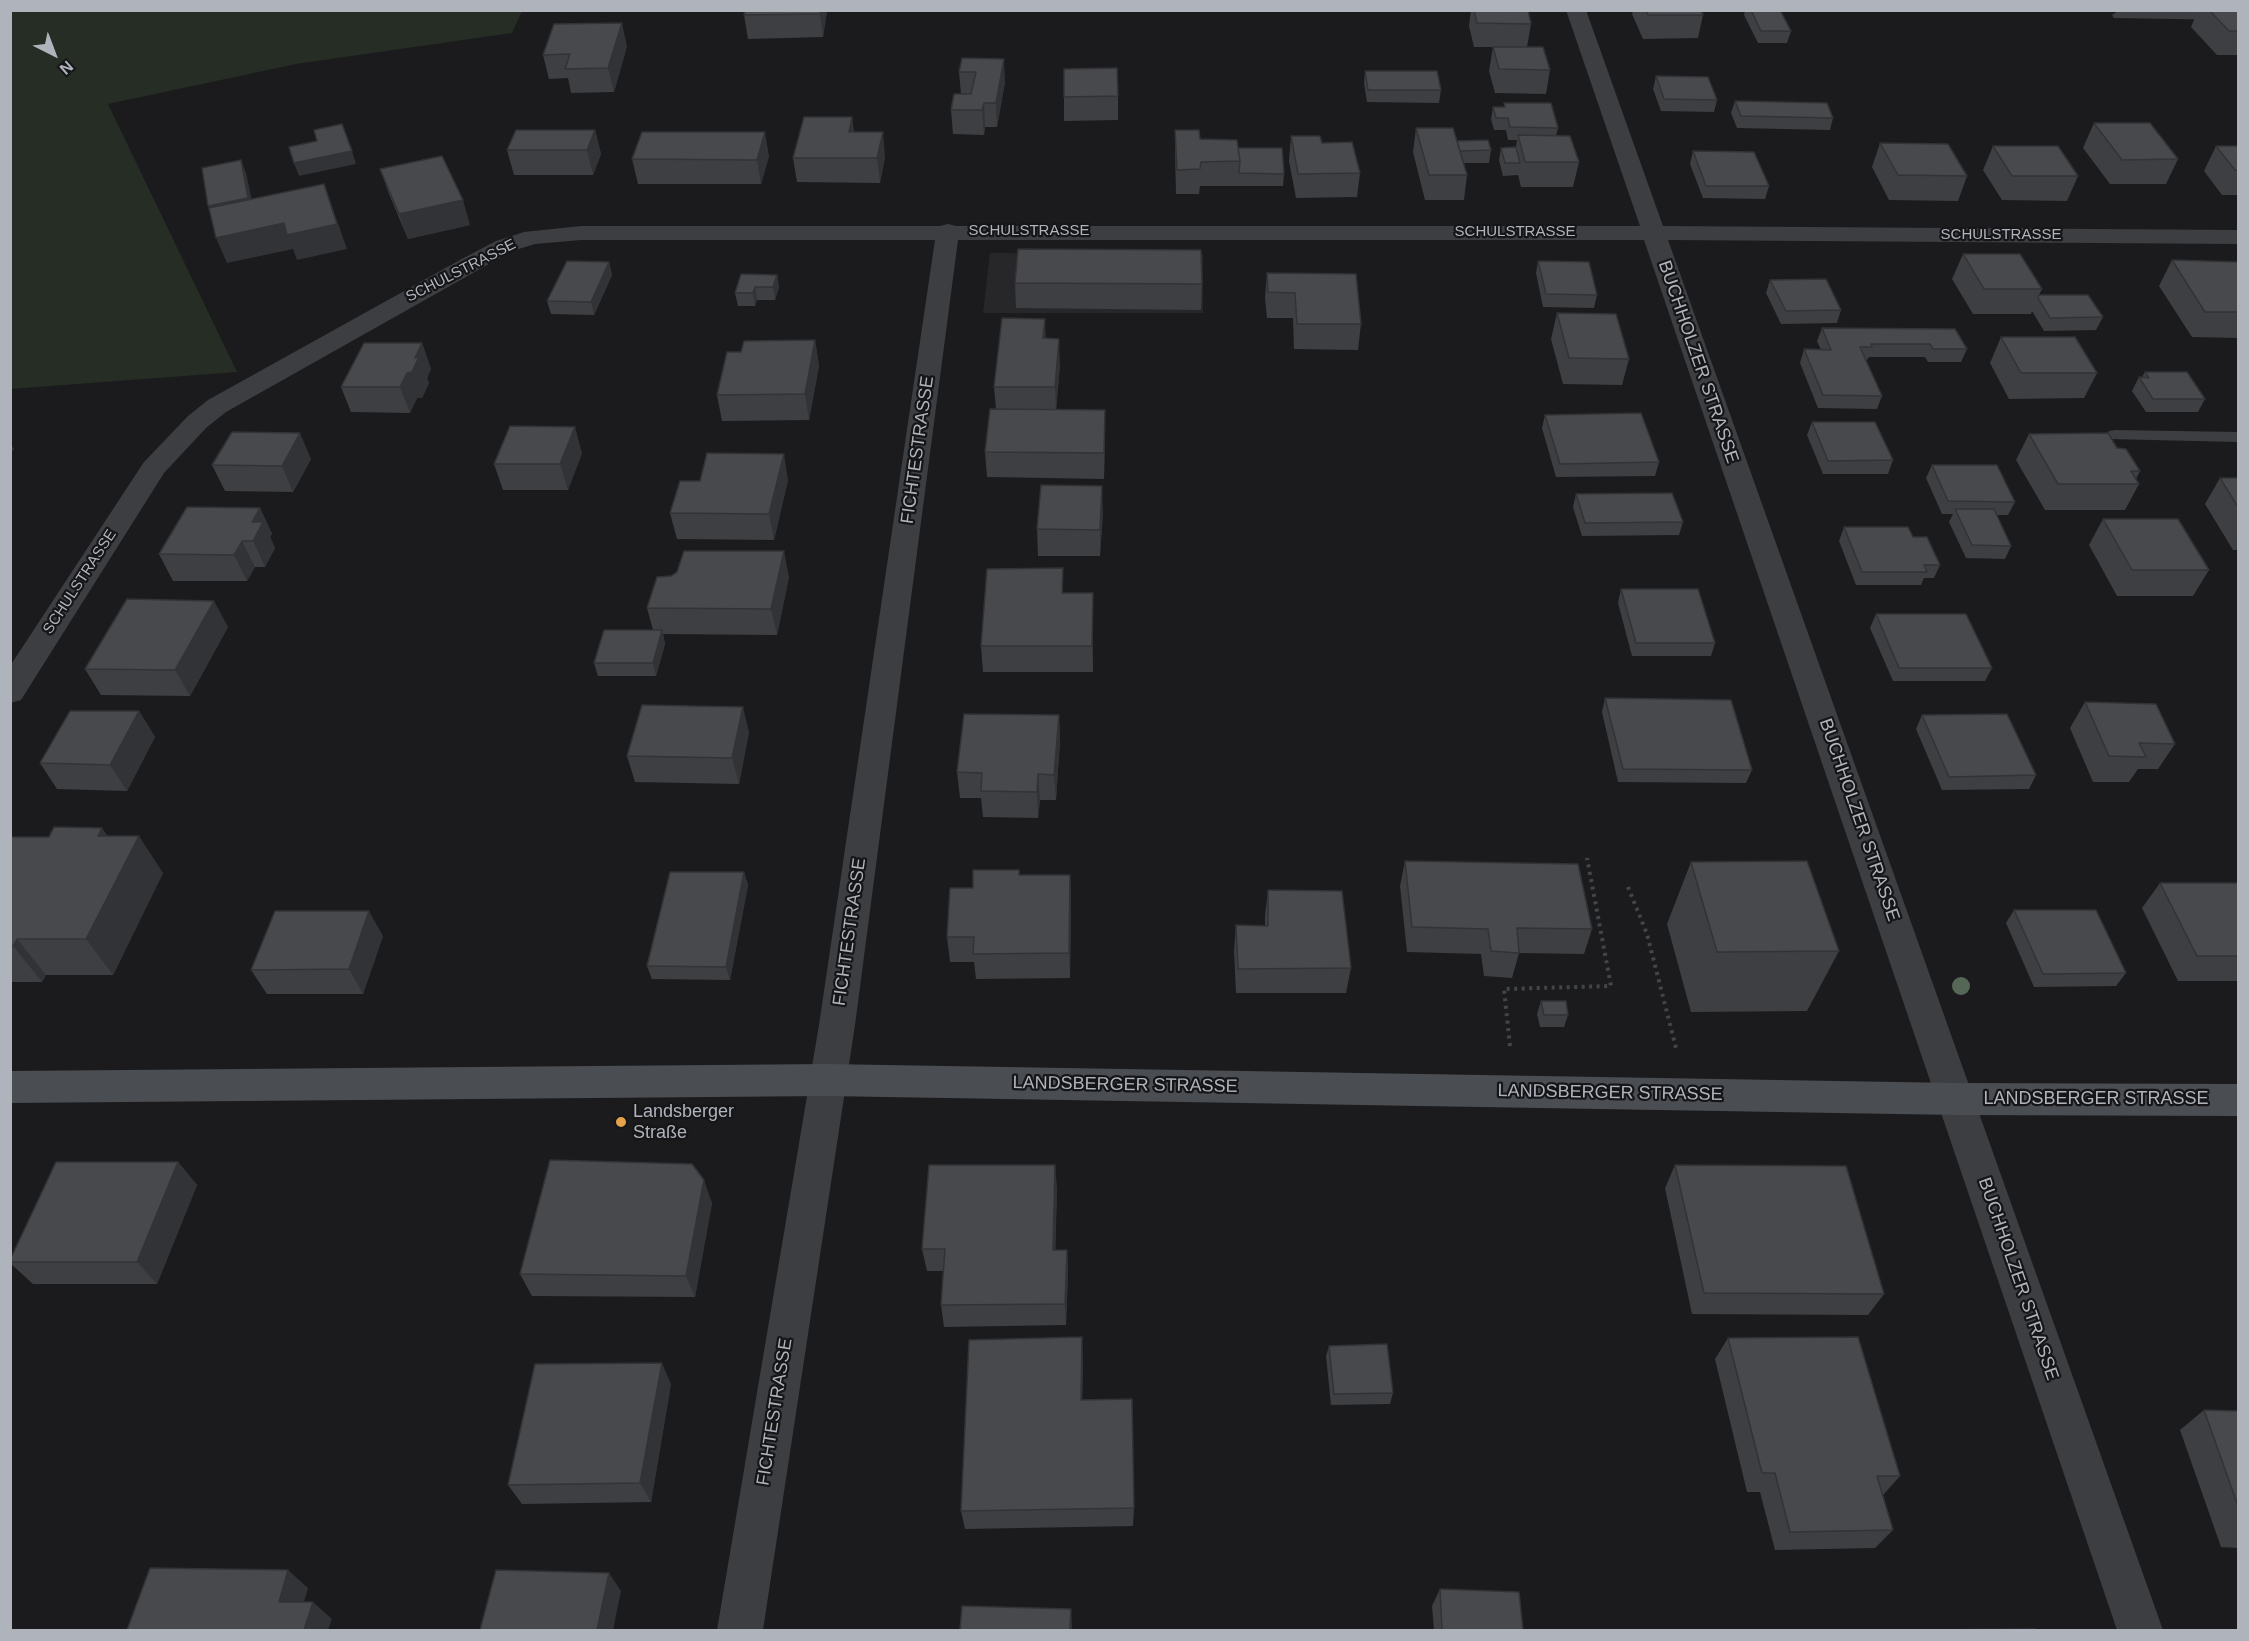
<!DOCTYPE html>
<meta charset="utf-8">
<style>
body{margin:0}
#map{position:relative;width:2249px;height:1641px;overflow:hidden;background:#1b1b1d;font-family:Helvetica,sans-serif}
canvas{display:block}
.frame{position:absolute;inset:0;border:12px solid #afb4bc;pointer-events:none}
.north{position:absolute;left:24px;top:24px;width:60px;height:60px;-webkit-text-stroke:4px #161618;paint-order:stroke;rotate:138deg;font-size:16px;font-weight:700;line-height:24px;text-align:center;color:#afb4bc}
.north::after{content:'';display:block;margin:auto;width:21px;height:27px;background:#afb4bc;clip-path:polygon(50% 0,100% 100%,50% 72%,0 100%)}
</style>
<div id="map">
<canvas width="2249" height="1641"></canvas>
<div class="frame"></div>
<div class="north">N</div>
</div>
<script>
const c = document.querySelector('canvas').getContext('2d');
c.lineJoin = 'round';
function fill(path, color) {
  c.fillStyle = color;
  c.fill(path, 'evenodd');
}
function strokePath(path, color, width, dash) {
  c.strokeStyle = color;
  c.lineWidth = width;
  c.lineCap = dash ? 'butt' : 'round';
  c.setLineDash(dash || []);
  c.stroke(path);
}
function write(font, color, halo, rows, align = 'center') {
  c.font = font + ' Helvetica,sans-serif';
  c.lineWidth = 4.5;
  c.setLineDash([]);
  c.textBaseline = 'middle';
  c.strokeStyle = halo;
  c.fillStyle = color;
  for (const [text, x, y, turn = 0] of rows) {
    c.save();
    c.translate(x, y);
    c.rotate((+turn || 0) * Math.PI / 180);
    c.textAlign = isNaN(turn) ? turn : align;
    if (halo) c.strokeText(text, 0, 0);
    c.fillText(text, 0, 0);
    c.restore();
  }
}
const built = new Path2D(`
 M990 253 1203 254V313H983Z`);
const green = new Path2D(`
 M11 10H522V11L512 33 296 64 108 104 237 372 11 389Z`);
const path = new Path2D(`
 M1628 887 1647 934 1676 1048
 M1510 1046 1504 989 1611 986 1587 858`);
const service = new Path2D(`
 M2118 11 2238 12V20L2114 18 2112 15Z
 M2115 430 2238 432V442L2109 439 2107 435 2109 431Z`);
const minor = new Path2D(`
 M1566 10H1586L1663 226 2238 230V244L1668 240 2163 1630H2117L1644 240H958L855 1025 763 1630H717L819 1025 935 240H581L535 244 512 251 226 412 206 428 164 473 21 700 10 703V666L144 462 188 416 208 400 460 260 496 241 524 232 581 226H940L948 224 956 226H1640Z`);
const secondary = new Path2D(`
 M827 1064 1956 1083 2238 1084V1116L1956 1115 827 1096 10 1103V1071Z`);
const trees = [
 [1961,986]
];
const wall = new Path2D(`
 M745 10H827L823 37 748 39 744 15Z
 M1471 10H1528L1531 24 1527 47H1474L1469 26Z
 M1633 10H1701L1703 15 1698 38 1643 39 1632 14Z
 M1745 10H1780L1791 31 1787 43H1758L1744 15Z
 M2198 10H2238V55H2217L2191 27Z
 M627 46 614 92 571 93 568 78 549 79 543 55Z
 M1493 47 1550 70 1546 94 1495 93 1489 71Z
 M962 58 1005 82 997 127H985L984 135 953 134 951 110 961 94 959 72Z
 M1365 71 1441 90 1439 103 1367 102 1364 83Z
 M1656 76 1717 100 1714 112 1661 111 1653 89Z
 M1118 96V120L1064 121V97Z
 M1735 101 1833 118 1830 130 1737 128 1731 113Z
 M1504 103 1558 128 1556 136 1579 162 1573 187H1521L1518 175 1503 176 1499 160 1501 148 1516 147 1517 140H1508L1506 130H1494L1491 119 1493 107H1504Z
 M852 117 854 132 885 157 880 183 797 182 793 158Z
 M2094 123 2178 159 2166 184H2110L2083 148Z
 M1416 128 1491 150 1489 163H1464L1467 175 1464 200H1425L1413 152Z
 M595 130 601 154 593 175H514L507 150Z
 M1175 130 1200 139 1238 148 1284 174 1283 186H1200L1199 194H1176L1175 155Z
 M1291 136 1322 143 1360 173 1357 197 1296 198 1289 161Z
 M1880 143 1967 176 1958 201 1889 200 1872 167Z
 M1993 146 2078 176 2067 201 2002 200 1983 170Z
 M2216 146H2238V195H2222L2204 171Z
 M1693 151 1769 186 1765 199 1703 198 1690 164Z
 M769 156 761 184H638L632 159Z
 M380 169 470 225 408 239 389 194Z
 M1963 254 2042 289 2039 295 2103 317 2096 330 2044 331 2032 311 2031 314H1973L1952 279Z
 M2172 260 2238 262V338L2192 337 2159 286Z
 M1538 261 1597 295 1594 308 1543 307 1536 273Z
 M609 262 612 275 594 315 551 314 547 301Z
 M1267 273 1361 324 1358 350 1294 349 1293 318H1267L1265 298Z
 M777 275 779 287 775 300H757L755 306H738L735 293Z
 M1770 280 1841 310 1837 323 1781 324 1766 293Z
 M1015 283 1202 284 1201 310 1016 308Z
 M1557 313 1629 359 1622 385 1563 384 1551 339Z
 M1822 328 1967 349 1961 362H1928L1925 357H1869L1867 360H1866L1882 396 1877 409 1818 408 1800 363 1804 349 1821 350 1817 341Z
 M2001 337 2097 373 2084 398 2009 399 1990 363Z
 M1045 338 1060 364 1056 410 1105 436 1104 479 987 477 985 452 996 409 994 387Z
 M815 340 819 366 809 420 722 421 717 395Z
 M422 343 431 369 427 378 429 383 422 398H417L410 413 351 412 341 387Z
 M2145 372 2205 399 2198 412H2146L2132 391 2139 377H2142Z
 M1545 415 1659 462 1655 476 1556 477 1542 428Z
 M1812 422 1893 460 1888 474H1823L1807 435Z
 M2029 434 2117 448 2140 471 2136 479 2139 484 2125 510H2045L2016 460Z
 M582 453 568 490H503L494 464Z
 M311 459 293 492 225 491 212 465Z
 M1932 465 2015 502 2008 515H1996L2011 546 2005 559 1966 558 1949 522 1953 514H1942L1926 478Z
 M2220 478H2238V550H2233L2205 504Z
 M788 480 774 540 677 539 670 513Z
 M1576 494 1683 522 1679 535 1582 536 1573 507Z
 M260 508 272 534 270 537 275 548 265 567H255L247 581H173L159 554Z
 M1103 512 1100 556H1038L1037 529Z
 M2103 519 2209 570 2193 596H2117L2089 545Z
 M1844 527 1940 565 1934 578H1924L1921 585H1856L1839 541Z
 M789 577 777 635 663 634 665 644 656 676H598L594 663 653 630 647 608Z
 M1621 589 1715 643 1711 656H1632L1618 603Z
 M1093 593V672H983L981 646Z
 M1876 614 1992 668 1985 681H1893L1870 628Z
 M228 627 190 696 101 695 85 669Z
 M1605 698 1752 770 1746 783 1618 782 1602 712Z
 M2085 702 2175 744 2158 769H2138L2129 782H2093L2070 728Z
 M139 711 155 737 127 791 57 789 40 763Z
 M1059 715 1060 741 1056 800H1040L1038 818 983 817 981 798H960L957 772Z
 M1922 715 2036 775 2029 789 1942 790 1916 729Z
 M749 732 739 784 635 782 627 756Z
 M108 836 163 873 113 975H46L42 982H10V837H49Z
 M1405 861 1592 929 1584 954 1519 953 1512 978 1484 976 1481 954 1407 952 1400 886Z
 M1691 862 1839 951 1807 1011 1691 1012 1667 924Z
 M1019 870 1020 875H1070L1071 900 1070 978 976 979 974 962H950L947 937 973 888Z
 M744 872 748 885 730 980 652 979 647 966Z
 M2160 883H2238V981H2178L2142 908Z
 M1268 890 1351 968 1346 993H1236L1234 950 1236 925 1265 926V915Z
 M2014 910 2126 973 2116 986 2034 987 2006 923Z
 M383 936 363 994H267L251 970Z
 M1541 1001 1568 1015 1564 1027H1540L1537 1014Z
 M178 1162 197 1185 157 1284H33L10 1263V1260Z
 M1675 1165 1884 1294 1868 1315 1692 1314 1665 1188Z
 M1057 1188 1055 1250H1067L1068 1272 1066 1325 944 1327 941 1305 943 1271H927L922 1249Z
 M712 1203 695 1297 532 1296 520 1274Z
 M1728 1338 1900 1476 1883 1495 1893 1530 1875 1548 1775 1550 1760 1492H1747L1715 1359Z
 M1329 1346 1393 1393 1390 1404 1331 1405 1326 1356Z
 M1083 1358 1082 1400 1134 1508 1133 1526 965 1529 961 1511Z
 M671 1384 651 1502 522 1504 508 1485Z
 M2204 1410 2238 1411V1548L2221 1547 2180 1430Z
 M1440 1589 1523 1630H1434L1432 1606Z`);
const shadedWall = new Path2D(`
 M821 10H827V12L823 37 820 14Z
 M622 23 627 46 614 92 608 68Z
 M1004 59 1005 82 997 127 996 103Z
 M984 103 985 127 984 135 982 110Z
 M852 117 855 142 849 132Z
 M595 130 601 154 593 175 587 150Z
 M765 132 769 156 761 184 757 160Z
 M883 132 885 157 880 183 877 158Z
 M352 151 356 164 299 176 294 163Z
 M241 160 246 173 254 210 214 219 208 206Z
 M324 184 347 249 297 260 293 249 227 263 216 238Z
 M463 200 470 225 408 239 399 214Z
 M609 262 612 275 594 315 591 302Z
 M777 275 779 287 775 300 773 287Z
 M755 287 757 300 755 306 753 293Z
 M1045 319 1046 344 1043 338Z
 M1059 339 1060 364 1056 413 1055 387Z
 M815 340 819 366 809 420 805 394Z
 M422 343 431 369 427 378 429 383 422 398H417L410 413 400 387Z
 M1105 410V436L1104 479V453Z
 M575 427 582 453 568 490 560 464Z
 M300 433 311 459 293 492 282 466Z
 M10 443 14 449 10 454Z
 M784 454 788 480 774 540 769 514Z
 M1102 486 1103 512 1100 556V530Z
 M260 508 272 534 270 537 275 548 265 567 253 541 252 522Z
 M242 541 255 567 247 581 234 555Z
 M784 551 789 577 777 635 771 609Z
 M1063 568V595L1062 593Z
 M1093 593V672L1092 646Z
 M214 601 228 627 190 696 175 670Z
 M662 630 665 644 656 676 653 663Z
 M743 707 749 732 739 784 732 758Z
 M139 711 155 737 127 791 110 765Z
 M1059 715 1060 741 1056 800 1054 775Z
 M1038 774 1040 800 1038 818 1037 792Z
 M102 828 126 862 139 836 163 873 113 975 86 939 98 836Z
 M744 872 748 885 730 980 726 967Z
 M1070 875 1071 900 1070 978 1069 953Z
 M369 911 383 936 363 994 349 969Z
 M17 939 46 975 42 982 13 946Z
 M178 1162 197 1185 157 1284 137 1262Z
 M1055 1165 1057 1188 1055 1272 1053 1250Z
 M704 1180 712 1203 695 1297 686 1276Z
 M1067 1250 1068 1272 1066 1325 1065 1304Z
 M1082 1337 1083 1358 1082 1420 1081 1400Z
 M662 1363 671 1384 651 1502 640 1483Z
 M288 1570 308 1588 299 1619 279 1602Z
 M609 1573 621 1591 613 1630H597Z
 M313 1602 332 1619 328 1630H304Z
 M1071 1609 1072 1626V1630H1070Z`);
const building = new Path2D(`
 M745 10H821L820 14 744 15Z
 M1474 10H1528L1531 24 1477 23Z
 M1646 10H1701L1703 15H1648Z
 M1751 10H1780L1791 31H1761Z
 M2209 10H2238V31H2229Z
 M622 23 608 68 565 69 570 54 543 55 554 24Z
 M1493 47H1543L1550 70 1499 69Z
 M962 58 1004 59 996 103H984L982 110H951L954 94H971L976 72H959Z
 M1117 68 1118 96 1064 97V69Z
 M1365 71H1437L1441 90H1368Z
 M1656 76 1708 77 1717 100 1664 99Z
 M1735 101 1827 103 1833 118 1741 116Z
 M1504 103H1551L1558 128 1510 127 1508 118H1496L1493 107H1505Z
 M804 117H852L849 132H883L877 158H793Z
 M2094 123H2150L2178 159 2122 160Z
 M342 124 352 151 294 163 289 147 317 141 314 130Z
 M1416 128H1453L1467 175H1429Z
 M516 130H595L587 150H507Z
 M1175 130H1199L1200 139 1237 140 1240 161 1201 162 1200 169 1177 170Z
 M642 132H765L757 160 632 159Z
 M1518 135 1570 136 1579 162H1525Z
 M1291 136H1320L1322 143 1352 142 1360 173 1298 174Z
 M1488 140 1491 150 1460 151 1457 141Z
 M1880 143 1948 144 1967 176 1898 175Z
 M1993 146H2058L2078 176H2012Z
 M2216 146H2238V170H2235Z
 M1516 147 1520 163H1505L1501 148Z
 M1238 148H1282L1284 174 1239 173 1240 161Z
 M1693 151 1754 152 1769 186H1706Z
 M442 156 463 200 399 214 380 169Z
 M241 160 248 198 208 206 202 168Z
 M324 184 337 224 287 235 284 223 216 238 209 208Z
 M1018 249 1201 250 1202 284 1015 283Z
 M1963 254H2020L2042 289H1984Z
 M2172 260 2238 262V312H2205Z
 M567 261 609 262 591 302 547 301Z
 M1538 261 1589 262 1597 295 1546 294Z
 M1267 273 1356 274 1361 324H1297L1295 293 1268 292Z
 M741 274 777 275 773 287H755L753 293H735Z
 M1826 279 1841 310 1786 311 1770 280Z
 M2039 295H2088L2103 317 2050 318 2038 298Z
 M1557 313 1616 314 1629 359 1569 358Z
 M1002 318 1045 319 1043 338 1059 339 1055 387H994Z
 M1822 328 1955 329 1967 349H1933L1930 344H1871L1872 347H1860L1882 396 1823 395 1804 349 1831 350Z
 M2001 337H2075L2097 373H2021Z
 M815 340 805 394 717 395 727 352H741L744 341Z
 M364 343H422L415 358 419 357 412 372 407 373 400 387H341Z
 M2145 372H2187L2205 399H2153L2139 377 2149 378Z
 M990 409 1105 410 1104 453 985 452Z
 M1641 413 1659 462 1560 464 1545 415Z
 M1812 422H1875L1893 460 1828 461Z
 M510 426 575 427 560 464H494Z
 M232 432 300 433 282 466 212 465Z
 M2108 433 2117 448 2126 449 2140 471H2131L2139 484H2058L2029 434Z
 M707 453 784 454 769 514 670 513 680 481H700Z
 M1932 465H1997L2015 502 1948 501Z
 M2220 478H2238V507Z
 M1041 485 1102 486 1100 530 1037 529Z
 M1672 493 1683 522 1585 523 1576 494Z
 M187 507 260 508 252 522H263L253 541H242L234 555 159 554Z
 M1955 509H1994L2011 546 1972 545Z
 M2103 519H2178L2209 570H2132Z
 M1844 527H1908L1913 537H1927L1940 565H1924L1927 572H1862Z
 M684 551H784L771 609 647 608 657 577 671 576 677 572Z
 M1063 568 1062 593H1093L1092 646H981L987 569Z
 M1621 589H1698L1715 643H1636Z
 M127 599 214 601 175 670 85 669Z
 M1876 614H1966L1992 668H1899Z
 M604 630H662L653 663H594Z
 M1605 698 1731 700 1752 770 1623 769Z
 M2085 702 2156 704 2175 744 2139 743 2146 757 2109 756Z
 M642 705 743 707 732 758 627 756Z
 M70 711H139L110 765 40 763Z
 M964 714 1059 715 1054 775 1038 774 1037 792 981 791 982 773 957 772Z
 M2007 714 2036 775 1949 777 1922 715Z
 M54 827 102 828 98 836H139L86 939H17L13 946H10V837H49Z
 M1405 861 1578 864 1592 929 1517 928 1519 953 1491 951 1488 929 1412 927Z
 M1807 861 1839 951 1717 952 1691 862Z
 M973 870H1019V875H1070L1069 953 973 954 974 937H947L950 888H973Z
 M670 872H744L726 967 647 966Z
 M2160 883H2238V956H2197Z
 M1268 890 1342 891 1351 968 1238 969 1236 925 1268 926Z
 M2014 910H2096L2126 973 2043 974Z
 M275 911H369L349 969 251 970Z
 M1541 1001H1566L1568 1015H1544Z
 M550 1160 692 1164 704 1180 686 1276 520 1274Z
 M56 1162H178L137 1262H10V1260Z
 M929 1165H1055L1053 1250H1067L1065 1304 941 1305 945 1249H922Z
 M1675 1165 1846 1166 1884 1294 1704 1293Z
 M1082 1337 1081 1400 1132 1399 1134 1508 961 1511 969 1340Z
 M1858 1337 1900 1476H1877L1893 1530 1790 1532 1775 1473H1762L1728 1338Z
 M1387 1344 1393 1393 1334 1394 1329 1346Z
 M662 1363 640 1483 508 1485 535 1364Z
 M2204 1410 2238 1411V1506Z
 M150 1568 288 1570 279 1602H313L304 1630H127Z
 M496 1570 609 1573 597 1630H480Z
 M1440 1589 1519 1592 1523 1630H1442Z
 M962 1606 1071 1609 1070 1630H960Z
 M2035 1629V1630H1909Z`);
const markers = [
 [621,1122,6,"#e6a24a"]
];
const farStreetnames = [
 ["SCHULSTRASSE",1029,231],
 ["SCHULSTRASSE",1515,232],
 ["SCHULSTRASSE",2001,235],
 ["SCHULSTRASSE",461,271,-27],
 ["SCHULSTRASSE",80,582,-57]
];
const streetNames = [
 ["BUCHHOLZER STRASSE",1698,362,71],
 ["FICHTESTRASSE",918,450,-82],
 ["BUCHHOLZER STRASSE",1859,820,71],
 ["FICHTESTRASSE",850,932,-82],
 ["LANDSBERGER STRASSE",1125,1085,1],
 ["LANDSBERGER STRASSE",1610,1093,1],
 ["LANDSBERGER STRASSE",2096,1099],
 ["BUCHHOLZER STRASSE",2018,1279,71],
 ["FICHTESTRASSE",775,1412,-81]
];
const poiNames = [
 ["Landsberger",633,1112],
 ["Straße",633,1133]
];
fill(built, '#27272a');
fill(green, '#252d25');
strokePath(path, '#424549', 4, [3, 4.5]);
fill(service, '#3c3e42');
fill(minor, '#3c3e42');
fill(secondary, '#4a4d52');
c.fillStyle = '#576757';
for (const [x, y] of trees) {
  c.beginPath();
  c.arc(x, y, 9, 0, 2 * Math.PI);
  c.fill();
}
fill(wall, '#3e3f42');
fill(shadedWall, '#323336');
fill(building, '#48494d');
strokePath(building, '#323336', 1.5);
for (const [x, y, r, color] of markers) {
  const dot = new Path2D();
  dot.arc(x, y, r, 0, 2 * Math.PI);
  c.fillStyle = color;
  c.fill(dot);
  strokePath(dot, '#161618', 2);
}
write('15px', '#afb4bc', '#161618', farStreetnames);
write('18px', '#afb4bc', '#161618', streetNames);
write('18px', '#afb4bc', '#161618', poiNames, 'left');
</script>
